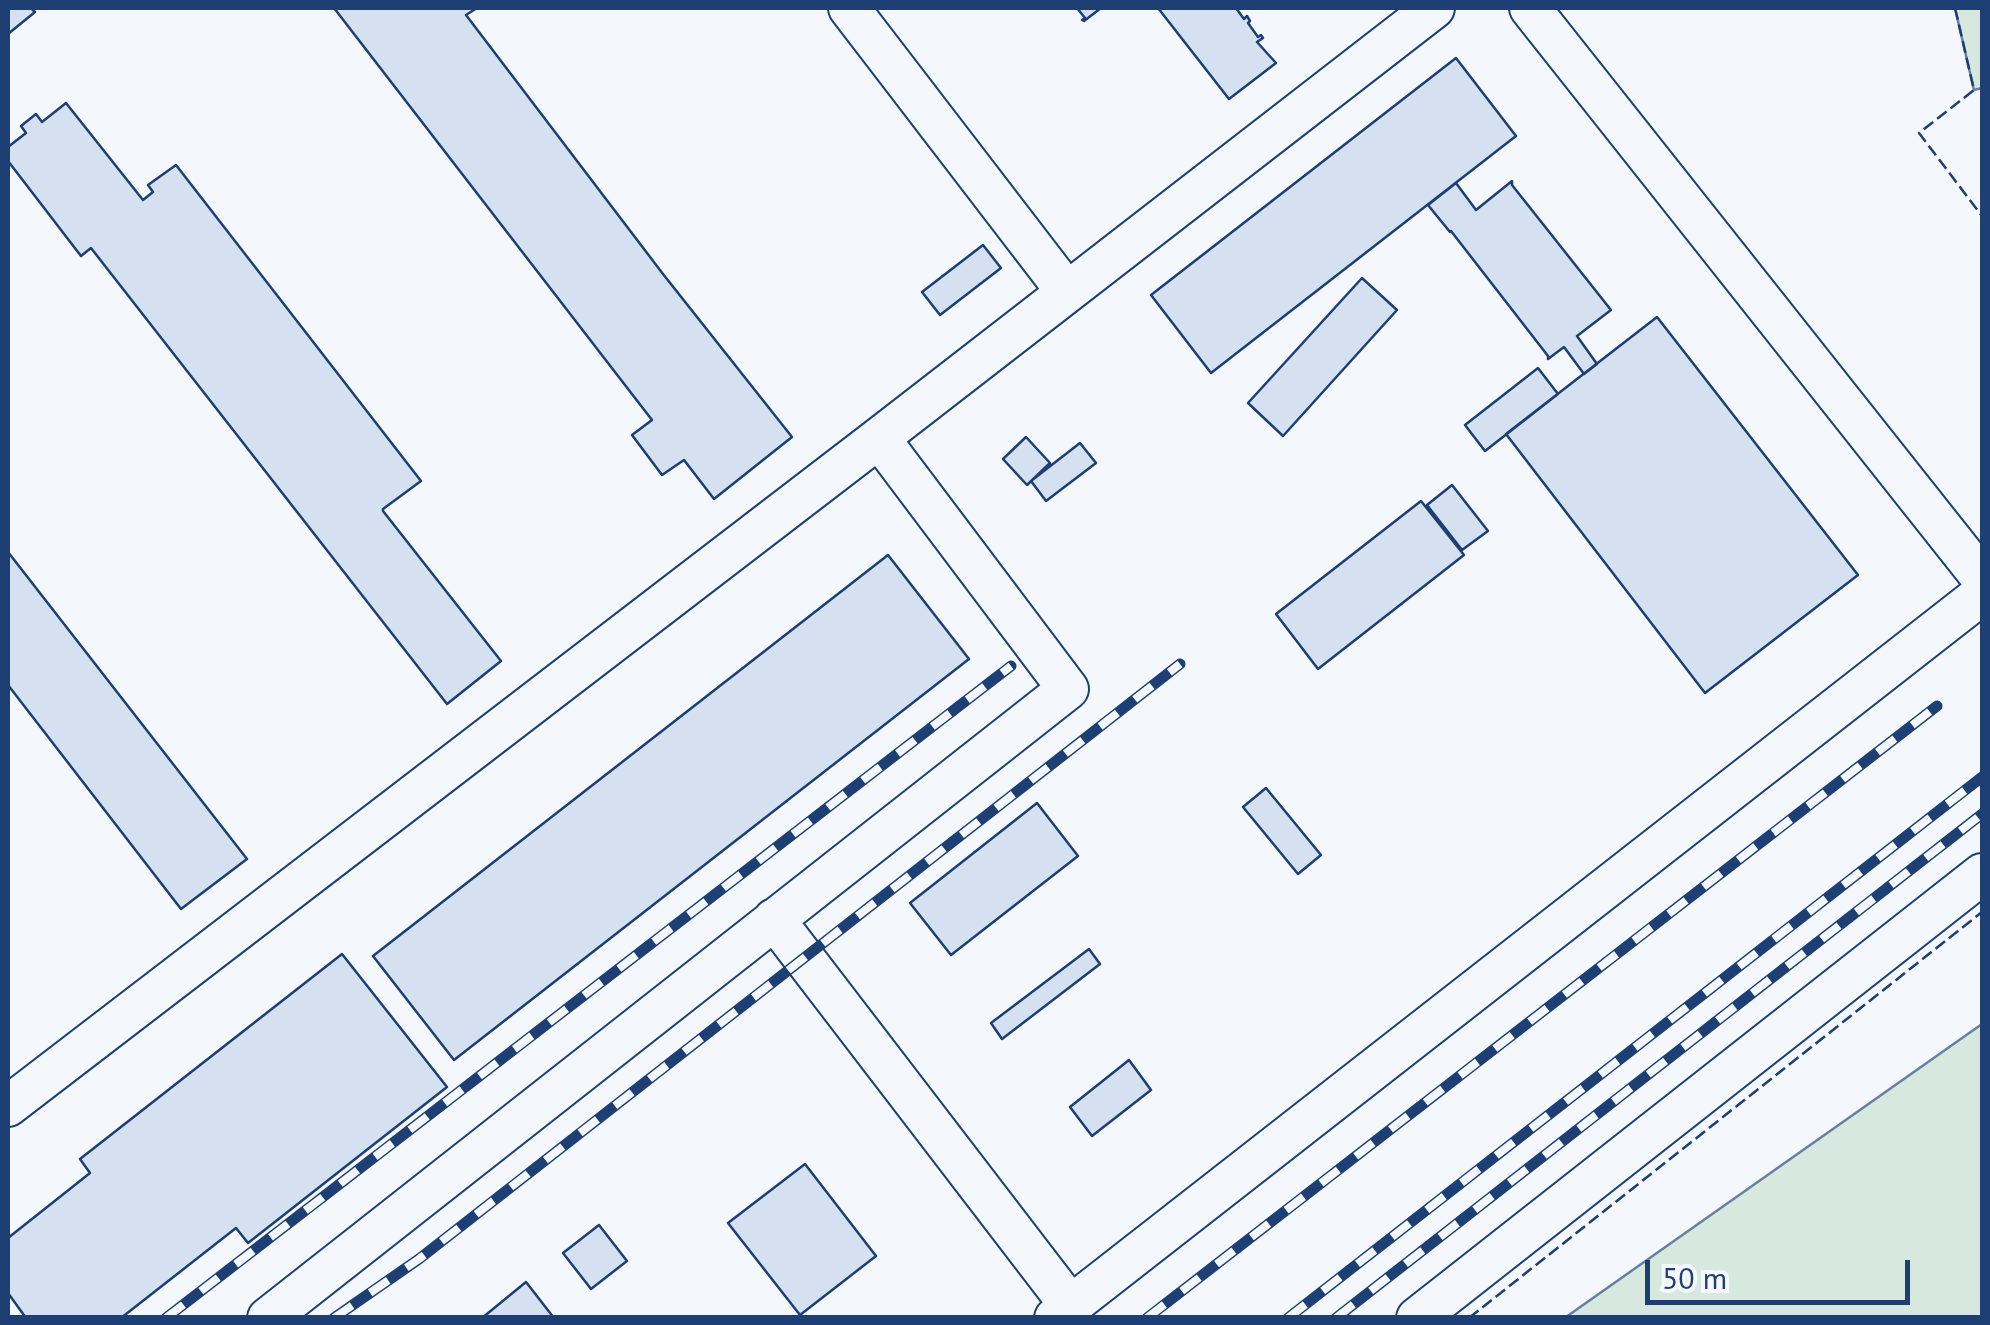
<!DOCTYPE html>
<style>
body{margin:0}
#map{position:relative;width:1990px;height:1325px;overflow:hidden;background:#f4f7fb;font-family:"PT Sans",sans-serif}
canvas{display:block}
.frame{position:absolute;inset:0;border:10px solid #1d3f73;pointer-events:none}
.scale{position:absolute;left:1645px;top:1260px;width:265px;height:45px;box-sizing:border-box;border:5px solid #1d3f73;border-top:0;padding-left:12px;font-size:30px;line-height:35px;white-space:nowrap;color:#1d3f73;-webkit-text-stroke:8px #f4f7fb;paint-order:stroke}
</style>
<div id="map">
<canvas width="1990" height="1325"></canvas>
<div class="frame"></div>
<div class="scale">50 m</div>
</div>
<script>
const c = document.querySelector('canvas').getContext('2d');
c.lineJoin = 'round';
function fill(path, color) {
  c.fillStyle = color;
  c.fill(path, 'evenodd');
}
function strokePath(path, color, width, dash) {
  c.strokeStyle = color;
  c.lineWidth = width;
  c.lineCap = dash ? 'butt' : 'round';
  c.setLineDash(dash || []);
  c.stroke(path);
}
const green = new Path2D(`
 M1955 8H1982V88L1974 90Z
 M1982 1024V1317H1566Z`);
const building = new Path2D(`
 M8 8H31L35 12 8 34Z
 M334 8H477L466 15 663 274 792 437 714 499 684 460 662 475 632 435 652 420Z
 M1077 8H1101L1084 21 1082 20 1085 18Z
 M1158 8H1236L1244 19 1247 16 1250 21 1248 23 1258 37 1261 35 1263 38 1257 42 1276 63 1229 99Z
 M1456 58 1516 136 1211 373 1151 295Z
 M66 103 143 200 153 192 148 185 176 165 421 481 383 509V511L501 661 447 704 91 248 81 256 8 161V147L26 133 21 126 36 114 42 122Z
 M1512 181V185L1611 310 1577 336 1597 364 1584 374 1564 347 1548 359V356L1451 231 1450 232 1428 205 1456 183 1476 210Z
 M983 245 1001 268 940 315 922 292Z
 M1362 278 1397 310 1283 436 1248 403Z
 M1657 317 1858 575 1705 693 1506 434Z
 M1538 368 1558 394 1485 451 1465 425Z
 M1026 437 1050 463 1027 485 1003 459Z
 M1080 443 1096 463 1046 501 1031 481Z
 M1452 485 1488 531 1462 550 1427 505Z
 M1421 501 1464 555 1318 669 1276 614Z
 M8 552 247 859 181 909 8 685Z
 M888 555 969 659 454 1060 373 956Z
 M1266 788 1321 855 1298 874 1243 807Z
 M1037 803 1078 856 951 955 910 903Z
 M1089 949 1100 964 1002 1039 991 1023Z
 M342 954 447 1087 248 1243 236 1228 121 1318H26L8 1293V1238L90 1173 80 1159Z
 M1129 1060 1151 1090 1092 1136 1070 1107Z
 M805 1164 876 1256 800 1315 728 1223Z
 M599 1225 627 1261 591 1289 563 1253Z
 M526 1282 554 1318H482Z`);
const minor = new Path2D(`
 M849 8 1067 292
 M1530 8 1982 578
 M774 919 1070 1305
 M8 1106 879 438 1434 8
 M268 1318 1068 689 879 438
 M1055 1318 1982 594
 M1417 1318 1982 874`);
const rail = new Path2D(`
 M166 1318 1011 666
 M334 1318 419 1259 1180 664
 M1147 1318 1937 706
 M1288 1318 1982 777
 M1336 1318 1982 814`);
const fence = new Path2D(`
 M1955 8 1974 90 1919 133 1982 216
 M1469 1318 1982 912`);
fill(green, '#d7e8df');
strokePath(green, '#687fa3', 2.5);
fill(building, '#d5e0f0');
strokePath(building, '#1d3f73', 2.5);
strokePath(minor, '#1d3f73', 44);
strokePath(minor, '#f4f7fb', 40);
strokePath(rail, '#1d3f73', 11);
strokePath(rail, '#f4f7fb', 8, [22]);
strokePath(fence, '#1d3f73', 2.5, [12, 5]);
</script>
